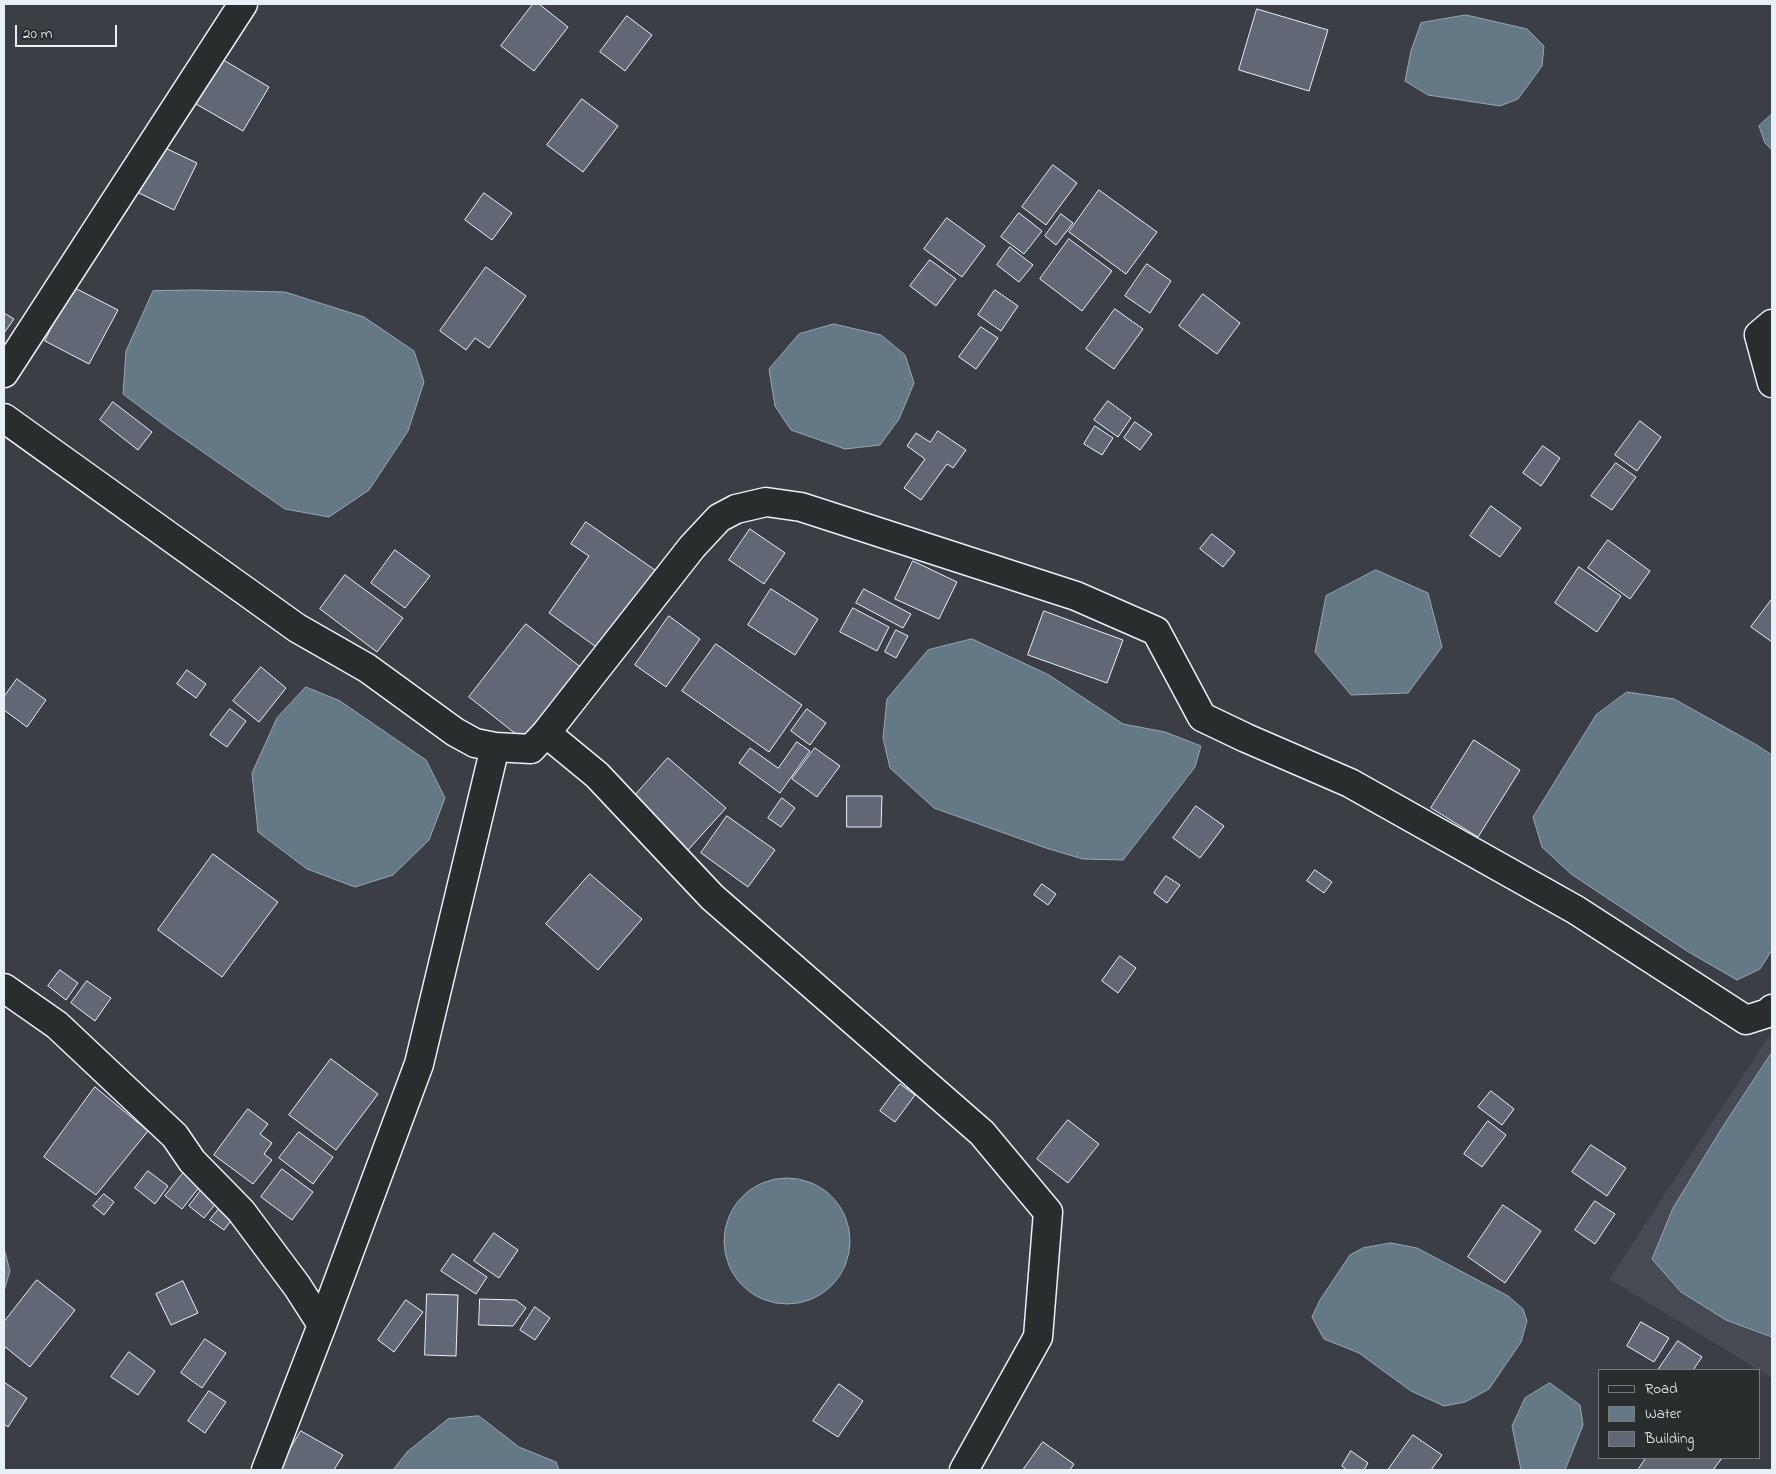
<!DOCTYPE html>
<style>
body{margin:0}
#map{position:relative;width:1776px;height:1474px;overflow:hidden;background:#3b3e44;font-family:"Indie Flower",sans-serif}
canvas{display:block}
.frame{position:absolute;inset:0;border:5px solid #e8f1f8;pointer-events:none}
.legend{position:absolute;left:1598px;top:1369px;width:162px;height:90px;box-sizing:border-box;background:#2a2d2e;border:1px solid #767b7f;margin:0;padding:6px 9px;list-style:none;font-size:15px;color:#e8f1f8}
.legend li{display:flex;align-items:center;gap:10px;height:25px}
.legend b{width:25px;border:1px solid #767b7f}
.scale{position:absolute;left:15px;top:25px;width:102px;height:22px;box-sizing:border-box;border:2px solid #e8f1f8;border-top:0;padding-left:6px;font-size:15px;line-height:18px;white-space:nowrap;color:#e8f1f8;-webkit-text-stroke:4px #2a2d2e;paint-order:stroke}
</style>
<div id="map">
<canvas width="1776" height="1474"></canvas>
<div class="frame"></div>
<ul class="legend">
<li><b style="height:6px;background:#2a2d2e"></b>Road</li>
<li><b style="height:14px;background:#657886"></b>Water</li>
<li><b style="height:14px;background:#626776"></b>Building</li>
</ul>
<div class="scale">20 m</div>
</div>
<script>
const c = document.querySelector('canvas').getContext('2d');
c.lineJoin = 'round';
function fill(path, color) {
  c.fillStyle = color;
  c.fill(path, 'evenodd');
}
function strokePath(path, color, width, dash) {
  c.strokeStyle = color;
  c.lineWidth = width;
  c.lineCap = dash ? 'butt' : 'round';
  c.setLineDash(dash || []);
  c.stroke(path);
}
const built = new Path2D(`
 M1772 1032V1054L1722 1128 1673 1208 1653 1259 1681 1292 1726 1320 1772 1337V1378L1609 1279Z`);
const water = new Path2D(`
 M1466 15 1527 29 1544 46 1542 66 1518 99 1500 106 1428 95 1405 81 1411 51 1421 23Z
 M1772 114V150L1765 143 1759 126Z
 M195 290 285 292 364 317 414 351 424 382 408 431 369 490 329 517 285 509 167 427 123 394 126 351 153 291Z
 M834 324 881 335 905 355 914 383 899 419 880 445 845 449 791 430 775 406 769 369 799 334Z
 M1376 570 1428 593 1442 647 1408 693 1351 695 1315 652 1326 596Z
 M972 639 1049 675 1123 724 1165 732 1201 746 1195 767 1123 860 1083 859 1046 848 934 808 890 768 883 738 887 699 928 650Z
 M306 687 340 701 426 760 445 798 429 840 393 875 355 887 307 869 258 832 252 773 277 718Z
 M1627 692 1674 699 1755 744 1772 755V950L1760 969 1737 980 1687 951 1571 874 1542 847 1533 817 1596 715Z
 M1771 1054H1772V1337L1726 1320 1681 1292 1652 1259 1673 1208 1722 1128Z
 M724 1241a63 63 0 1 1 126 0a63 63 0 1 1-126 0Z
 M1391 1243 1417 1248 1508 1296 1523 1309 1527 1321 1521 1342 1489 1389 1465 1402 1444 1406 1411 1391 1359 1353 1324 1339 1312 1317 1320 1300 1350 1255 1363 1248Z
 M4 1248 10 1271 4 1291Z
 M1550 1383 1580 1405 1583 1425 1565 1470H1521L1512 1426 1525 1398Z
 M479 1416 519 1447 556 1462 559 1470H393L407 1452 448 1419Z`);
const building = new Path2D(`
 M533 4H539L568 27 534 71 501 46Z
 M1257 9 1328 30 1309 91 1239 70Z
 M627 16 652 35 625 71 600 52Z
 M215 55 269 87 243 131 189 100Z
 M582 99 618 126 583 172 547 145Z
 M161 146 197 163 174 210 139 193Z
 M1053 165 1077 183 1046 225 1022 207Z
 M1099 190 1157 232 1126 274 1069 232Z
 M484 193 512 213 492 240 465 220Z
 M1019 213 1042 231 1024 254 1001 237Z
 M1061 214 1073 223 1056 245 1045 236Z
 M947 218 985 246 962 277 924 249Z
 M1069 239 1112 271 1082 311 1040 279Z
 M1010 247 1033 265 1019 282 997 265Z
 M930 260 956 279 936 306 910 286Z
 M1147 264 1171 281 1150 313 1125 296Z
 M486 267 526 296 489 348 475 338 466 350 440 331Z
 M73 287 118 310 89 364 45 341Z
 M995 290 1018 306 1001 331 978 315Z
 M1203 294 1240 323 1217 354 1179 326Z
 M1115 309 1143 329 1114 369 1086 349Z
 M4 313 14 319 4 333Z
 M981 327 998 338 976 369 959 357Z
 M1108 401 1131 418 1118 437 1094 420Z
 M113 402 152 432 138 450 100 420Z
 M1640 421 1661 437 1637 471 1615 455Z
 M1135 422 1152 434 1140 450 1124 438Z
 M1095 426 1113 438 1102 455 1084 444Z
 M938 431 966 450 953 468 947 464 921 500 904 488 925 459 907 446 916 433 930 442Z
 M1543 446 1560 458 1541 486 1523 473Z
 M1616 463 1636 477 1612 510 1591 496Z
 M1491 506 1521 528 1500 557 1470 536Z
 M586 522 655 570 599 649 549 613 589 556 571 544Z
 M750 529 785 553 764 584 729 560Z
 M1212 534 1235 552 1223 567 1200 549Z
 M1608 540 1650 571 1630 599 1588 568Z
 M395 550 430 576 405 608 371 583Z
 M913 561 957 582 939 619 895 599Z
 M1579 567 1621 596 1597 632 1555 603Z
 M345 575 403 618 377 652 320 609Z
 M771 589 818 619 795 655 748 625Z
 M864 589 911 614 903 628 856 603Z
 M1772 599V642L1751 627Z
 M853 608 889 627 877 651 840 632Z
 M1044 611 1123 640 1107 683 1028 655Z
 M669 616 700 639 666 687 635 665Z
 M526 624 583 669 526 742 469 697Z
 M896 630 908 636 896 658 885 652Z
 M716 644 802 705 769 752 682 691Z
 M261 667 286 688 259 722 233 701Z
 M187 670 206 684 196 698 177 684Z
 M17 679 46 700 27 727 4 710V697Z
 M230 709 246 721 227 747 210 735Z
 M807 709 826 723 810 745 791 731Z
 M1474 740 1520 770 1478 837 1431 808Z
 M797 742 810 751 780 793 739 763 750 748 778 768Z
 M815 748 840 766 817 797 792 779Z
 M668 758 726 808 688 850 631 800Z
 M847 796H882L881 827H847Z
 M782 798 795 808 781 827 768 818Z
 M1196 806 1224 826 1200 858 1173 838Z
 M727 816 775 850 748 887 701 853Z
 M213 854 278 902 222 977 158 930Z
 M1315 870 1332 882 1324 893 1307 881Z
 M590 874 642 919 598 970 546 924Z
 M1166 876 1180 885 1167 903 1154 893Z
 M1042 884 1056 894 1048 905 1034 895Z
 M1120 956 1136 968 1118 993 1102 981Z
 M60 970 78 983 66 1000 48 986Z
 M87 981 111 998 95 1021 71 1003Z
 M331 1059 378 1094 336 1150 289 1115Z
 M900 1084 915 1095 895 1122 880 1111Z
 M95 1087 148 1131 96 1195 44 1157Z
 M1491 1091 1514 1109 1502 1125 1478 1107Z
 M248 1109 268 1124 260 1134 272 1143 264 1154 272 1160 253 1184 214 1155Z
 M1068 1120 1099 1144 1068 1183 1037 1159Z
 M1488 1121 1506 1135 1482 1167 1464 1154Z
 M299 1132 333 1157 313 1184 279 1158Z
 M1591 1145 1626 1168 1607 1196 1572 1172Z
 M188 1167 205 1180 182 1209 165 1196Z
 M282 1169 313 1192 292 1220 261 1197Z
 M148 1171 168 1186 155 1204 135 1188Z
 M206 1184 222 1196 204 1218 189 1206Z
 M104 1194 114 1202 104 1215 93 1206Z
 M1595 1201 1615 1214 1595 1244 1575 1230Z
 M223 1204 236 1214 224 1230 210 1220Z
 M1503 1205 1541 1231 1505 1283 1468 1257Z
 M494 1233 518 1250 499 1278 474 1261Z
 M453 1254 487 1277 476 1294 441 1271Z
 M37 1280 75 1310 30 1367 4 1346V1322Z
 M183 1281 198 1313 171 1325 156 1294Z
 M427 1294 458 1295 456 1356 425 1355Z
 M480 1299 516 1300 526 1308 513 1326 479 1325Z
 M406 1300 423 1312 394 1352 378 1340Z
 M535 1307 550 1318 535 1340 520 1330Z
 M1641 1322 1669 1338 1654 1362 1627 1346Z
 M205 1339 226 1353 202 1388 181 1373Z
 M1678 1341 1702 1357 1693 1370H1658Z
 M129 1352 155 1371 138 1395 111 1377Z
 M4 1382 27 1398 8 1427 4 1424Z
 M839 1384 863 1401 838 1437 813 1421Z
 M209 1391 226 1402 205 1433 188 1421Z
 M301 1431 343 1455 334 1470H278Z
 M1413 1435 1442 1455 1431 1470H1388Z
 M1043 1442 1074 1464 1070 1470H1023Z
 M1351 1451 1368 1463 1364 1470H1347L1342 1466Z
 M1646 1458H1722L1713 1470H1638Z`);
const minor = new Path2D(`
 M1772 324 1759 335 1772 383
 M4 373 243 4
 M4 418 297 628 367 668 455 732 475 743 495 747 531 749 546 733 692 547 719 518 736 509 766 502 801 507 1076 596 1156 631 1202 717 1246 738 1350 783 1576 910 1746 1020 1768 1013 1772 1009
 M546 733 597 775 712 897 982 1133 1048 1212 1038 1337 964 1470
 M4 988 57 1025 175 1136 192 1161 241 1211 297 1286 322 1325
 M266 1470 322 1325 419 1064 495 747`);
fill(built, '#474a53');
fill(water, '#657886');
strokePath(water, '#99a8b4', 1);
fill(building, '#626776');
strokePath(building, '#e8f1f8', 1);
strokePath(minor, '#e8f1f8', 31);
strokePath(minor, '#2a2d2e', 28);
</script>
